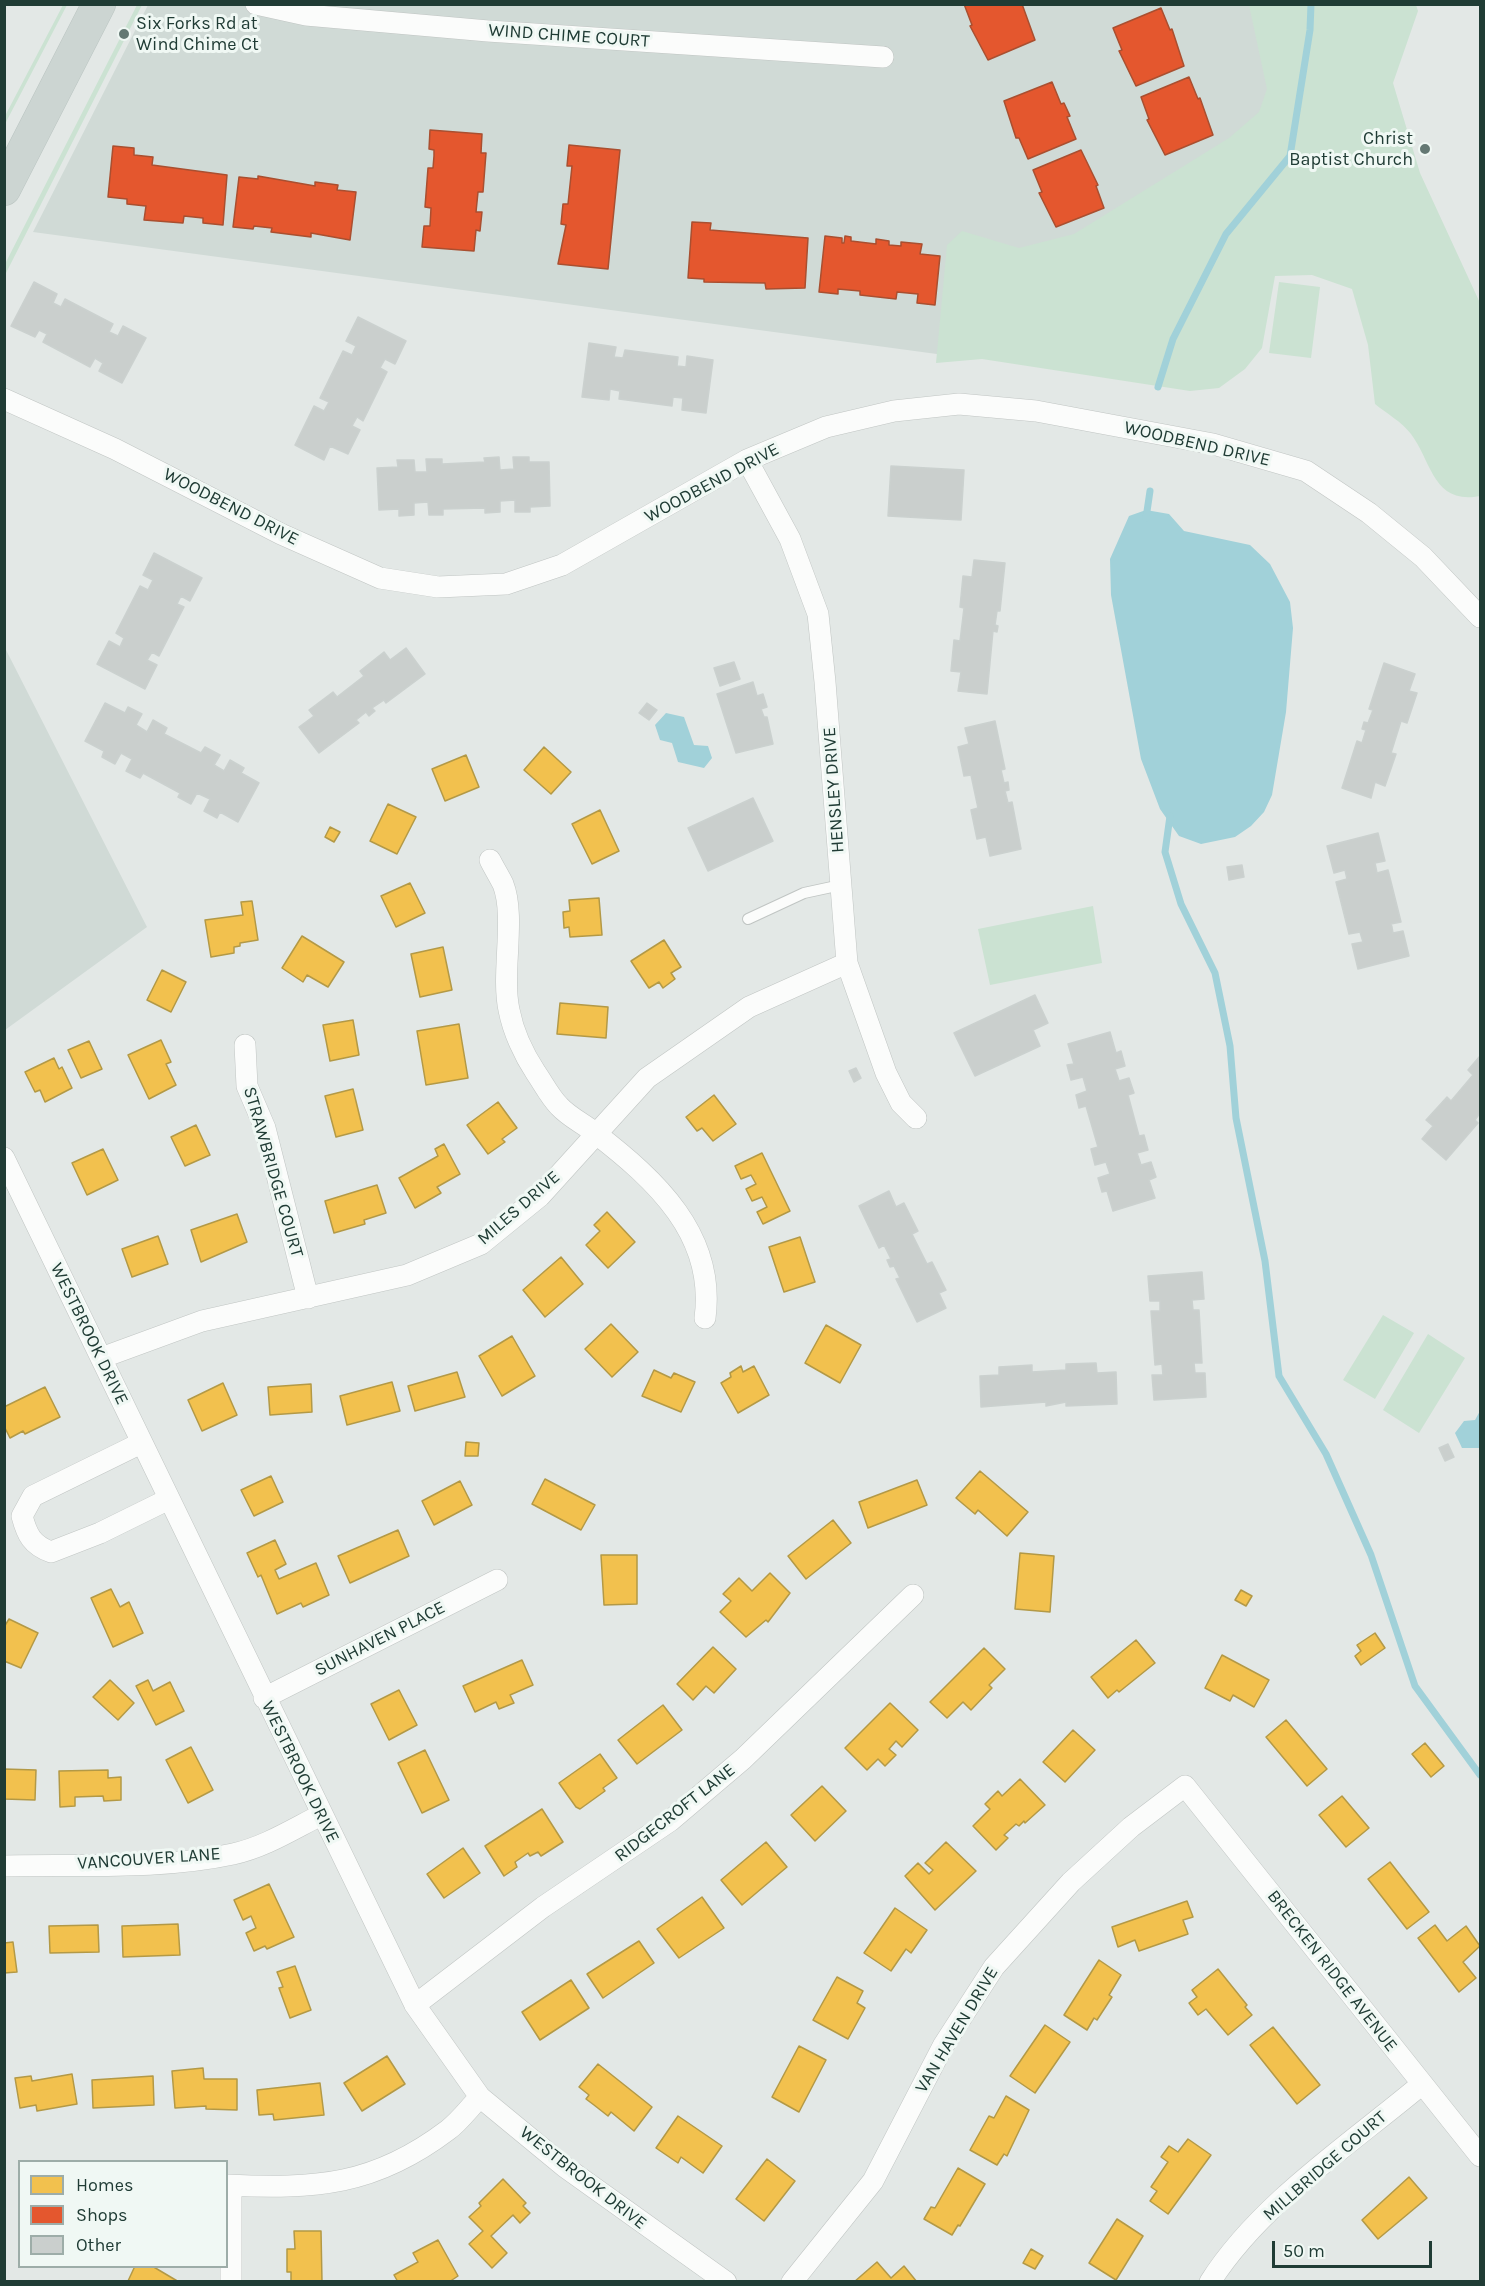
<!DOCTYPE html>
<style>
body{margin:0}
#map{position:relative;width:1485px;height:2286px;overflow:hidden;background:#e3e8e6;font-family:Karla,sans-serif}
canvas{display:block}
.frame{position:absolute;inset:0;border:6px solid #203c35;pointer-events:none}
.legend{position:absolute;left:18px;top:2160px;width:210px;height:108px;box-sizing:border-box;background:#f0f8f4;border:2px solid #9dada8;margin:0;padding:8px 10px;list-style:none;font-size:18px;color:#203c35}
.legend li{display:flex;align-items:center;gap:12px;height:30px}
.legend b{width:30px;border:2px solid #9dada8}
.scale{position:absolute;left:1272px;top:2241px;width:160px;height:27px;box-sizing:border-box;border:3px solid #203c35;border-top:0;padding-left:8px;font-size:18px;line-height:21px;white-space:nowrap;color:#203c35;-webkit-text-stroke:4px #f0f8f4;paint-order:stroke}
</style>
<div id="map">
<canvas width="1485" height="2286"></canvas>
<div class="frame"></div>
<ul class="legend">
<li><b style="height:16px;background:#f2c14e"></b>Homes</li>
<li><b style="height:16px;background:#e4572e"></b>Shops</li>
<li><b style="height:16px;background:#cacfcd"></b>Other</li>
</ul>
<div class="scale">50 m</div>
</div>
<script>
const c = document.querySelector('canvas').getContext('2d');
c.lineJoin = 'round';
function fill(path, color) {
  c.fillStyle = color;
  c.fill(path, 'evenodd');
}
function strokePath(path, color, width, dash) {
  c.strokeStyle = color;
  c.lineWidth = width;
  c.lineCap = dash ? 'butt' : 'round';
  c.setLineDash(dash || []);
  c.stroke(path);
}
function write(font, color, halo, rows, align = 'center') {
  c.font = font + ' Karla,sans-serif';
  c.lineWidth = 6;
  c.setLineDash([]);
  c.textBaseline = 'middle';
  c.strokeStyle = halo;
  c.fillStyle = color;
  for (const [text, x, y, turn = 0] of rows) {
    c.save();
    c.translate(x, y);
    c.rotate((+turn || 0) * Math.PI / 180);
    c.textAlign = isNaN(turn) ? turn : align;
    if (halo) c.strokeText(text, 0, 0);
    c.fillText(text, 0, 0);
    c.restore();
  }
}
const built = new Path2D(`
 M148 5H1259L1279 117 959 357 33 232Z
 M4 646 147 927 5 1030H4Z`);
const green = new Path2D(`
 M63 5H67L5 124V116Z
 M137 5H142L5 275V264Z
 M1249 5H1416L1418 11 1393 83 1420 173 1480 303V496C1433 505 1432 462 1411 434 1402 422 1386 413 1375 404L1368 345 1352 289 1312 275 1275 276 1262 348 1245 369 1219 388 1190 391 982 359 936 363 947 245 962 231 1019 248 1074 234 1229 138 1259 112 1267 89Z
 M1279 282 1320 287 1311 358 1269 353Z
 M1093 906 1102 963 990 985 978 929Z
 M1383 1315 1414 1333 1375 1399 1343 1380Z
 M1428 1334 1465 1358 1419 1433 1383 1410Z`);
const water = new Path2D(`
 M1146 510 1169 514 1184 531 1250 545 1270 564 1290 602 1293 628 1286 712 1272 795 1264 812 1251 826 1235 837 1201 844 1179 836 1160 809 1141 759 1111 595 1110 559 1129 516Z
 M666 713 684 717 694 745 708 746 712 758 704 768 678 762 672 743 660 740 655 725Z
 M1480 1411V1448H1462L1455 1433 1464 1421 1475 1420Z`);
const homes = new Path2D(`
 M544 747 571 772 551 794 524 770Z
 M466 755 479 787 445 801 432 769Z
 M388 804 416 817 397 854 370 841Z
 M600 810 619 851 592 864 572 824Z
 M330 827 340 832 334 842 325 837Z
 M410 883 425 913 396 927 381 896Z
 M599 898 602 935 570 937 569 927 564 928 563 912 570 911 569 900Z
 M252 901 258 940 240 943V946L234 947V953L211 957 205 920 243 915 241 902Z
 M302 936 344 962 328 987 307 975 303 982 282 968Z
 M664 940 681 967 671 973 675 979 663 988 659 982 649 988 631 961Z
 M443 947 452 990 420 997 411 954Z
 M162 970 186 982 171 1012 147 1000Z
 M560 1003 608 1007 606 1038 557 1034Z
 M353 1020 359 1055 330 1061 323 1025Z
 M459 1024 468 1078 426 1085 417 1031Z
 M161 1040 171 1062 166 1064 176 1085 149 1099 128 1055Z
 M89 1041 102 1069 81 1078 68 1050Z
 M54 1058 59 1069 62 1067 72 1088 45 1102 40 1090 35 1092 25 1072Z
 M353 1089 363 1130 336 1137 325 1096Z
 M714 1095 736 1124 713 1141 702 1128 697 1131 686 1117Z
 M498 1102 517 1128 502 1139 505 1142 488 1154 467 1125Z
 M196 1125 210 1155 185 1166 171 1137Z
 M444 1144 460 1174 437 1187 441 1193 415 1208 399 1178 438 1156 435 1149Z
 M103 1149 118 1180 87 1195 72 1163Z
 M762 1153 790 1211 763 1224 757 1212 767 1207 762 1197 752 1201 746 1189 756 1184 751 1175 741 1179 735 1166Z
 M377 1185 386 1213 364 1220 365 1224 334 1233 325 1201Z
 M607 1212 635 1242 608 1268 586 1245 600 1231 594 1225Z
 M237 1214 247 1242 201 1262 191 1230Z
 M158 1236 168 1264 132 1277 122 1249Z
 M800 1237 815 1282 784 1292 769 1247Z
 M561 1257 583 1284 545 1317 523 1290Z
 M611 1324 638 1352 612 1377 585 1349Z
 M826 1325 861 1345 840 1383 805 1363Z
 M512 1336 535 1376 502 1396 479 1356Z
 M741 1366 743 1372 754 1366 769 1395 738 1413 721 1383 731 1377 730 1373Z
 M654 1370 671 1378 674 1373 695 1382 681 1412 642 1396Z
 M457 1372 465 1397 415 1411 408 1386Z
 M392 1382 400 1411 347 1425 340 1396Z
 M223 1383 237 1415 202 1431 188 1400Z
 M311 1384 312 1412 270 1415 268 1387Z
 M45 1387 60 1417 25 1434 23 1431 10 1438 4 1426V1407Z
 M466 1442 479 1443 478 1456H465Z
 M980 1471 1028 1512 1007 1536 978 1510 975 1514 956 1498Z
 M271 1476 283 1502 254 1516 241 1490Z
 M545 1479 595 1505 581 1530 532 1504Z
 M917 1480 927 1505 868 1528 859 1502Z
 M460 1481 472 1505 434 1525 422 1501Z
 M833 1520 851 1543 806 1579 788 1556Z
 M398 1530 409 1556 350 1583 338 1556Z
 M275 1540 286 1564 275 1570 279 1579 316 1563 329 1595 303 1607 301 1603 277 1614 261 1575 258 1577 247 1553Z
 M1020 1553 1054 1556 1050 1612 1015 1609Z
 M601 1555H637V1604L604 1605Z
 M770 1573 790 1593 768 1622 766 1620 746 1637 720 1612 731 1601 723 1594 739 1578 752 1591Z
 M111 1589 120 1607 129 1602 143 1633 113 1647 91 1598Z
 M1241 1590 1252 1596 1246 1606 1235 1600Z
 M9 1619 38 1633 21 1668 4 1661V1627Z
 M1375 1633 1385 1648 1361 1665 1355 1656 1361 1651 1357 1645Z
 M1136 1640 1155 1663 1119 1692 1117 1690 1108 1698 1091 1677Z
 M713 1647 736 1669 714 1693 706 1686 693 1700 677 1684Z
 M984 1648 1005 1669 989 1685 992 1688 971 1710 963 1702 947 1718 930 1702Z
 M1222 1655 1269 1680 1254 1707 1233 1695 1230 1701 1205 1688Z
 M522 1660 533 1685 510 1695 514 1703 499 1709 496 1702 475 1712 463 1686Z
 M110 1680 134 1703 118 1720 93 1697Z
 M148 1680 153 1691 170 1682 184 1711 156 1725 136 1686Z
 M399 1690 417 1725 389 1740 371 1704Z
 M890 1703 918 1730 902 1747 896 1741 889 1749 896 1755 885 1766 878 1759 867 1770 845 1748Z
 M663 1705 682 1730 637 1764 618 1740Z
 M1286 1720 1327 1769 1307 1786 1266 1737Z
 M1073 1730 1095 1750 1065 1782 1043 1762Z
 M1425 1743 1444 1766 1431 1777 1412 1754Z
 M191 1747 213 1790 188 1803 166 1760Z
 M425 1750 449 1800 422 1813 398 1763Z
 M600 1754 617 1778 603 1788 605 1791 580 1809 576 1807 559 1783Z
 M4 1769 36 1770 35 1800 4 1799Z
 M108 1770V1778L121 1777V1800L104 1801 103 1796 75 1797V1806L60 1807 59 1771Z
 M1020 1779 1045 1805 1025 1823 1024 1821 1019 1826 1016 1824 1004 1835 1008 1838 996 1850 973 1826 990 1809 985 1804 998 1791 1002 1796Z
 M822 1786 846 1811 815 1841 791 1815Z
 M1342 1796 1369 1828 1346 1847 1319 1815Z
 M542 1809 563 1842 541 1856 538 1852 530 1856 528 1853 515 1862 517 1867 504 1876 485 1846Z
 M766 1842 787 1867 742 1905 721 1880Z
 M946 1842 976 1871 935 1910 905 1876 918 1863 929 1874 933 1870 925 1863Z
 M463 1848 480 1873 444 1898 427 1874Z
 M1390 1862 1429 1912 1407 1929 1368 1879Z
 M269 1884 294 1937 267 1949 265 1946 254 1951 246 1933 256 1928 251 1916 243 1920 234 1900Z
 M702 1897 724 1928 679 1958 657 1929Z
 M1187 1901 1193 1917 1183 1920 1188 1934 1139 1951 1135 1940 1118 1947 1112 1927Z
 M895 1908 927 1930 911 1953 906 1949 891 1971 864 1953Z
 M178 1924 180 1955 123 1957 122 1926Z
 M98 1925 99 1952 50 1953 49 1926Z
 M1435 1925 1447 1941 1466 1926 1480 1946 1463 1962 1476 1978 1459 1992 1418 1938Z
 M639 1941 654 1963 603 1998 587 1974Z
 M13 1942 17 1972 4 1973V1943Z
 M1099 1960 1121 1975 1109 1995 1112 1997 1097 2020 1094 2018 1087 2030 1064 2015Z
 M295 1966 311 2010 290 2018 279 1988 283 1987 277 1972Z
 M1218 1969 1247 2005 1245 2007 1252 2015 1228 2035 1206 2009 1198 2015 1189 2003 1197 1997 1192 1990Z
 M837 1977 863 1991 857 2003 865 2008 848 2039 813 2020Z
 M571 1980 589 2008 540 2040 522 2012Z
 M1045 2025 1070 2042 1035 2093 1010 2076Z
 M1273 2027 1320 2085 1297 2104 1250 2045Z
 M799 2046 826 2060 799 2112 772 2097Z
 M387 2056 405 2084 362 2111 344 2083Z
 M598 2064 652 2107 634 2131 611 2112 608 2116 594 2105 586 2099 589 2095 579 2087Z
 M203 2068 204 2079H237V2110L206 2109V2106L175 2108 172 2071Z
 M72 2074 77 2104 37 2111 36 2105 20 2108 15 2078 31 2076 32 2081Z
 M153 2076 154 2105 93 2108 92 2080Z
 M320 2083 324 2115 274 2120 273 2114 259 2115 257 2090Z
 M1006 2096 1029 2110 1007 2156 1004 2154 997 2165 970 2150 989 2116 994 2118Z
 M678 2116 722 2146 703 2173 681 2157 678 2163 656 2148Z
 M1188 2139 1211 2155 1168 2214 1150 2201 1157 2191 1151 2187 1168 2162 1161 2157 1169 2146 1178 2152Z
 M767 2159 795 2181 764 2221 736 2199Z
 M958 2168 985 2184 960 2226 958 2225 952 2235 924 2219 931 2207 935 2208Z
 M1409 2177 1427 2198 1378 2239 1362 2220Z
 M503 2179 526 2203 523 2206 530 2213 520 2223 513 2215 491 2236 507 2253 492 2268 469 2244 483 2231 469 2217 481 2206 479 2203Z
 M1117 2219 1143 2236 1116 2280 1089 2263Z
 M294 2231H321L322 2282H291V2272H287V2249H295Z
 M438 2240 458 2276 449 2282H398L394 2275 418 2262 413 2253Z
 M1031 2249 1043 2256 1035 2269 1023 2263Z
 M877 2262 891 2278 904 2266 917 2282H854Z
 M135 2266H152L179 2282 128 2281Z`);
const shops = new Path2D(`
 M964 4H1022L1035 40 988 60 970 26 972 25Z
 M1161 8 1170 30 1172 29 1184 66 1136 86 1119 51 1122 50 1113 28Z
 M1189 77 1198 99 1200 98 1213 135 1165 155 1147 120 1149 119 1141 97Z
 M1052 82 1061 104 1064 103 1070 116 1067 117 1076 139 1028 159 1019 138H1016L1004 101Z
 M430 130 482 134 481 153H486L483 192H478L476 212H482L480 231 476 230 474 251 422 247 424 226H430L431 208 425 207 428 168H433L434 156V150L429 149Z
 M569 145 620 150 608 269 558 264 566 225 561 224 563 204H568L572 166H567Z
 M113 146 134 148V155L153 157 152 165 227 175 223 225 203 223V218L184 216 183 223 144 220 146 206 127 204V199L108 197Z
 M1081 150 1098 185 1096 186 1104 208 1056 227 1039 193 1042 192 1033 170Z
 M258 176 315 186V182L338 185 337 190 356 192 350 240 311 233V237L271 232 272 228 254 226 253 229 233 227 239 177 258 179Z
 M692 222 711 223 710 230 808 238 805 288 766 289 765 283 704 282V279L688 278Z
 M825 236 842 238V243H844L845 236 851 237V241L876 244V239L889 241V245L901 246V242L922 244 920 254 940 256 935 305 917 303 918 294 897 292 896 299 860 295V291L838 289V294L819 292Z`);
const stream = new Path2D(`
 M1158 387 1173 339 1226 234 1290 156 1310 30 1311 4
 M1146 518 1150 491
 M1170 816 1165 852 1181 904 1215 973 1230 1046 1236 1118 1265 1261 1279 1376 1326 1454 1371 1555 1415 1686 1480 1775`);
const building = new Path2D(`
 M34 282 57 294 53 303 61 307 65 299 113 324 109 332 118 336 123 326 146 338 122 383 99 371 103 363 95 358 90 367 43 342 47 334 39 330 35 337 11 326Z
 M358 317 406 341 395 364 385 359 380 368 387 372 363 421 357 417 352 426 360 430 348 454 330 446 324 460 295 445 314 406 324 411 329 402 320 398 343 351 352 355 356 346 346 341Z
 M589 343 616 347 614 357 623 358 625 350 678 357 677 366 686 367 687 356 713 360 706 413 682 410 683 398 673 397 672 406 619 399 620 391 610 389 609 400 582 397Z
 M499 457 500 470 514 469 513 457H529V462H549L550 506 530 507V512H515V500L500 501V512L485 513V508L443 509V515H429L428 502 414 503V515L399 516V509L379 510 377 468 398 467 397 460H414L415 472H427L426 459H442V464L485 462 484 458Z
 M891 466 964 470 961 520 888 516Z
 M154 553 202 578 190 601 181 596 177 604 184 607 159 656 152 652 147 660 157 665 145 689 97 664 109 641 120 647 124 638 116 633 140 586 148 590 153 580 143 575Z
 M974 560 1005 563 1000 611H997L995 625 998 626 997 632 993 631 987 694 958 691 961 672 951 671 954 640 960 641 964 608 960 607 963 576 972 577Z
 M406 648 425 674 386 703 384 700 372 708 375 711 369 716 366 712 356 720 359 723 319 753 299 727 314 716 309 710 333 692 337 697 364 676 360 671 384 652 390 660Z
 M734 662 740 679 720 686 714 668Z
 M1384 663 1415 674 1409 691 1417 693 1407 723 1401 721 1391 753 1396 754 1385 786 1375 782 1371 798 1342 788 1357 741 1362 743 1366 730 1362 729 1364 722 1368 723 1373 710 1369 709Z
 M753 682 757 696 763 694 767 707 761 709 764 717H767L773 744 736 753 717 694Z
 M105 703 125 713 128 707 142 714 136 725 147 732 153 720 167 728 164 734 201 753 205 747 220 755 214 765 224 771 230 760 244 768 241 773 259 783 238 822 220 812 217 818 204 811 210 799 197 793 191 804 178 797 180 793 143 773 140 778 126 771 132 759 121 753 115 764 102 757 104 751 85 741Z
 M647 703 657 710 649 720 639 713Z
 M995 721 1005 769 1001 770 1004 783 1008 782 1009 790 1005 791 1008 803 1012 802 1021 849 990 856 986 837 977 839 971 810 978 808 971 775 964 776 958 747 969 744 965 728Z
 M753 798 773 841 708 871 688 828Z
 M1378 833 1385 861 1375 863 1377 873 1388 870 1401 922 1391 924 1392 927 1393 933 1403 931 1409 956 1358 969 1352 944 1363 942 1360 932 1349 934 1336 882 1347 879 1345 870 1334 873 1327 846Z
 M1242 865 1244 877 1229 880 1227 867Z
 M1035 995 1048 1023 1033 1030 1040 1046 975 1076 954 1033Z
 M1110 1032 1116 1053 1121 1051 1125 1066 1115 1069 1119 1081 1129 1078 1134 1093 1128 1095 1139 1136 1144 1135 1148 1150 1137 1153 1141 1165 1151 1162 1156 1177 1149 1180 1155 1198 1113 1211 1107 1191 1102 1192 1098 1178 1110 1174 1106 1162 1095 1165 1091 1149 1098 1147 1086 1106 1079 1108 1076 1095 1087 1091 1083 1077 1071 1080 1067 1065 1074 1064 1068 1044Z
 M1480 1056V1113L1475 1120 1478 1123 1446 1160 1422 1139 1433 1126 1426 1120 1447 1097 1451 1101 1473 1075 1468 1070Z
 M856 1068 861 1078 854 1082 849 1071Z
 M889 1191 896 1207 904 1203 918 1231 912 1234 927 1264 932 1262 946 1290 939 1293 946 1308 917 1322 896 1279 900 1278 894 1266 890 1267 887 1260 891 1259 884 1245 879 1248 859 1206Z
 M1202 1272 1204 1299 1192 1300 1193 1310H1199L1202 1363H1194L1195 1373H1205L1206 1397 1154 1400 1152 1375H1163L1162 1364 1155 1365 1151 1311H1160V1301H1150L1148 1276Z
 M1096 1363 1097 1373 1116 1372 1117 1404 1066 1406V1402L1046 1406V1402L981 1407 980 1376 999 1375V1367L1032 1365V1372L1066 1370V1364Z
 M1448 1444 1454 1457 1445 1461 1439 1448Z`);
const lane = new Path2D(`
 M748 919 804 893 841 885`);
const street = new Path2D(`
 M256 4 306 15 488 31 883 57
 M4 399 115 449 281 534 380 578 438 587 506 584 562 565 747 460 826 427 894 411 959 404 1036 411 1213 444 1306 471 1369 513 1423 557 1480 617
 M747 460 790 539 818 614 825 682 847 963 886 1073 901 1103 916 1118
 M490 860C494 868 499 876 503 884 516 917 501 973 509 1010 513 1031 524 1055 536 1073 543 1083 550 1097 559 1106 569 1117 584 1124 595 1133 656 1180 716 1235 705 1318
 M245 1045 247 1086 265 1128 308 1298
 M4 1158 415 2005 480 2097 565 2167 726 2282
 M101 1358 202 1321 407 1275 481 1244 540 1196 647 1078 749 1007 847 963
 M141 1443 33 1496 22 1516C27 1535 32 1545 51 1552L100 1533 169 1499
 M264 1698 497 1580
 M4 1866C80 1864 159 1870 233 1854 265 1847 293 1829 321 1815
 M415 2005 543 1907 670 1821 743 1759 913 1595
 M226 2185C316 2189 374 2186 448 2130 460 2121 470 2107 480 2097
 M231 2186V2282
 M792 2282 873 2181 943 2046 994 1967 1071 1882 1131 1827 1185 1786 1480 2156
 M1210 2282C1260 2203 1352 2143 1422 2084`);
const primary = new Path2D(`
 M4 189 99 4`);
const markers = [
 [124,34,6,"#647873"],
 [1425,149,6,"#647873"]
];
const poiNames = [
 ["Six Forks Rd at",136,24],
 ["Wind Chime Ct",136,45],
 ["Christ",1413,139,"right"],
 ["Baptist Church",1413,160,"right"]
];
const streetNames = [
 ["WIND CHIME COURT",569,36,4],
 ["WOODBEND DRIVE",1197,444,13],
 ["WOODBEND DRIVE",712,483,-28],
 ["WOODBEND DRIVE",231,507,27],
 ["HENSLEY DRIVE",834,790,-94],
 ["STRAWBRIDGE COURT",273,1172,74],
 ["MILES DRIVE",519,1208,-41],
 ["WESTBROOK DRIVE",89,1334,64],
 ["SUNHAVEN PLACE",380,1639,-27],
 ["WESTBROOK DRIVE",300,1772,64],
 ["RIDGECROFT LANE",675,1813,-38],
 ["VANCOUVER LANE",149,1859,-4],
 ["BRECKEN RIDGE AVENUE",1332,1971,52],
 ["VAN HAVEN DRIVE",957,2030,-59],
 ["MILLBRIDGE COURT",1325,2166,-41],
 ["WESTBROOK DRIVE",583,2178,38]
];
fill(built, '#d0dad6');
fill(green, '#cbe2d2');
fill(water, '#a1d1d9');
fill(homes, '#f2c14e');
strokePath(homes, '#b39946', 1.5);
fill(shops, '#e4572e');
strokePath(shops, '#a94f30', 1.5);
strokePath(stream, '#a1d1d9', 7);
fill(building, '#cacfcd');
strokePath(building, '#cbd1cf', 1.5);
strokePath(lane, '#c0c5c3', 12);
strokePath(street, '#c0c5c3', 22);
strokePath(primary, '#bbc5c2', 34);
strokePath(lane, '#fbfcfb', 10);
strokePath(street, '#fbfcfb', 21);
strokePath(primary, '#ccd5d2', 33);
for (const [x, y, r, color] of markers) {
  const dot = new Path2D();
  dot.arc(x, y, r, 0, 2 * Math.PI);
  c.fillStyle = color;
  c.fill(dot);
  strokePath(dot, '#f0f8f4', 2);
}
write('18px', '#203c35', '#f0f8f4', poiNames, 'left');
write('18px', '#203c35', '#f0f8f4', streetNames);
</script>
